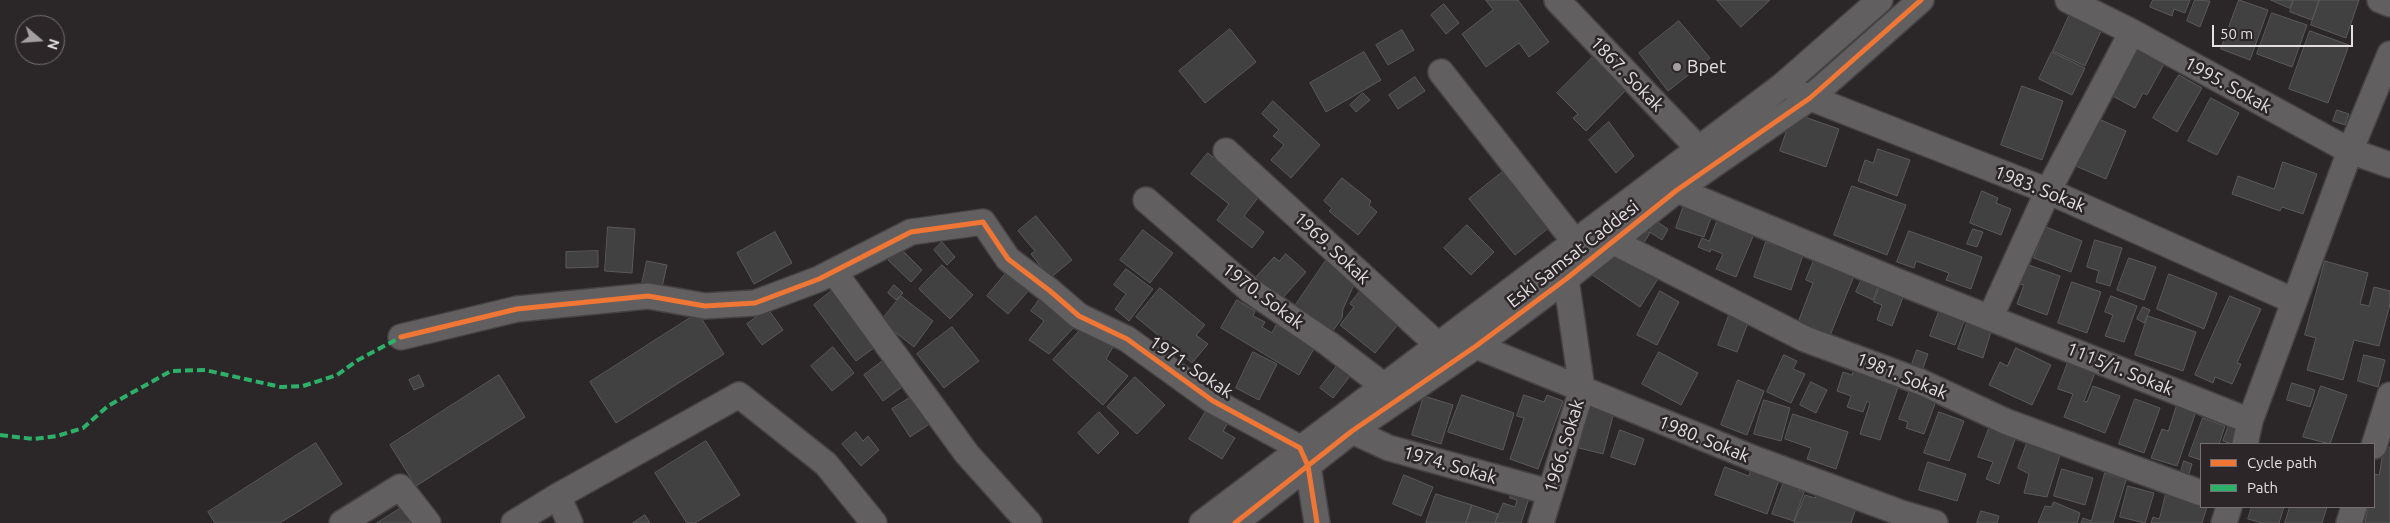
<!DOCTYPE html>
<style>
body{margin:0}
#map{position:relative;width:2390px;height:523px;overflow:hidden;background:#2b2729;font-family:Ubuntu,sans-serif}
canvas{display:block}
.legend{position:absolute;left:2200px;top:443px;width:175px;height:65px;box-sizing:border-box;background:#2c2628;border:1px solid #767072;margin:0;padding:6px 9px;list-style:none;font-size:15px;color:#e4e0e2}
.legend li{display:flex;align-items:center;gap:10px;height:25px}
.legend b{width:25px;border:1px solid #767072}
.north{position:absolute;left:15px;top:15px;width:50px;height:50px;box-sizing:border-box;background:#2c2628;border:1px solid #767072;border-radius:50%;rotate:108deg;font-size:14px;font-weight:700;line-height:20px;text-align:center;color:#e4e0e2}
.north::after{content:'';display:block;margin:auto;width:18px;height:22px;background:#a39fa1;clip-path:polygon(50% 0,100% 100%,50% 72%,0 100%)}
.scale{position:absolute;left:2212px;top:25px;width:141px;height:22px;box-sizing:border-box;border:2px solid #e4e0e2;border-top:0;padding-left:6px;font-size:15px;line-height:18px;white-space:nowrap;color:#e4e0e2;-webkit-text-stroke:4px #2c2628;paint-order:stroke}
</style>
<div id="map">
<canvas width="2390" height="523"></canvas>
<ul class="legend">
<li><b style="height:6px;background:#f07635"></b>Cycle path</li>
<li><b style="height:6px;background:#2db169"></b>Path</li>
</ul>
<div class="north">N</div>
<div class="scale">50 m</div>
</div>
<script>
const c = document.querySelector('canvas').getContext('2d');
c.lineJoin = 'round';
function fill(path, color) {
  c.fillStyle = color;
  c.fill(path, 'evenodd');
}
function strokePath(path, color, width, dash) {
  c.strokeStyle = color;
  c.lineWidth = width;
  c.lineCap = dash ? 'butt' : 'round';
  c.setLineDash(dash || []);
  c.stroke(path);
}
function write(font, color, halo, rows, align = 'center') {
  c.font = font + ' Ubuntu,sans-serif';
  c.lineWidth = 5;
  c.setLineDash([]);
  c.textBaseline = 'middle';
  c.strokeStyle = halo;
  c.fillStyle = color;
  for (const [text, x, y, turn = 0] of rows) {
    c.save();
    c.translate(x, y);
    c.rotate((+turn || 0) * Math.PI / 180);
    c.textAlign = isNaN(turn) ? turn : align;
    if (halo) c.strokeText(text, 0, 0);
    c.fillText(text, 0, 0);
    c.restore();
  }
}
const building = new Path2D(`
 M1486 0H1518L1549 42 1529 57 1519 43 1486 67 1462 34 1493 10Z
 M1717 0H1770L1741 27Z
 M2153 0H2190L2185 13 2174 9 2172 16 2150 7Z
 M2195 0 2210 1 2200 27 2187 21Z
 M2239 0 2268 10 2250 60 2221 49Z
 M2271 0H2293L2290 8Z
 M2294 0H2319L2312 20 2290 12Z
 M2320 0H2359L2346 38 2311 25Z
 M1444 4 1459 23 1446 34 1431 15Z
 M2272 13 2307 25 2292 67 2257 54Z
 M2070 14 2102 29 2085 66 2053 51Z
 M1679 21 1710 58 1668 91 1639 53Z
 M1230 29 1256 62 1205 103 1179 71Z
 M1402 30 1414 50 1388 65 1376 45Z
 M2310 31 2349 45 2328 103 2289 89Z
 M2132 46 2164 64 2147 95 2143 93 2135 108 2107 93Z
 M1364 52 1381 80 1326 112 1310 83Z
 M2052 52 2085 68 2072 95 2039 79Z
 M1593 57 1626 90 1586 131 1573 118 1578 114 1557 93Z
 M2179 75 2202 88 2177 132 2153 118Z
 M1415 77 1425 91 1398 109 1389 95Z
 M2022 86 2063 101 2042 160 2001 145Z
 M1363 93 1370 100 1356 112 1350 105Z
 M2211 98 2239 113 2217 155 2188 141Z
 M1273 101 1320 145 1291 178 1271 160 1284 145 1273 136 1279 130 1262 114Z
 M2337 110 2349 114 2345 125 2333 121Z
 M1793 113 1839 129 1826 167 1780 151Z
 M2092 116 2126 131 2106 179 2071 164Z
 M1609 122 1634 156 1616 173 1589 140Z
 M1878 149 1910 160 1897 196 1858 181 1865 160 1873 163Z
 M1208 153 1260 195 1244 216 1264 232 1252 248 1217 220 1229 204 1191 174Z
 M2283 162 2317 174 2303 214 2282 207 2280 211 2232 194 2238 176 2274 189Z
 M1505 170 1551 226 1515 255 1469 199Z
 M1342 178 1371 201 1369 205 1377 212 1358 235 1329 211 1332 208 1324 201Z
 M1852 186 1906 205 1887 255 1834 235Z
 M1982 191 1998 198 1996 203 2011 209 2001 235 1970 223Z
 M1684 205 1712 215 1704 237 1676 228Z
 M1036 216 1072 260 1050 278 1031 254 1035 251 1018 231Z
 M1718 219 1754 234 1736 277 1716 269 1723 254 1711 249 1710 252 1698 247 1702 238 1709 241Z
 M1656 221 1668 229 1662 240 1650 232Z
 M1467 225 1494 252 1471 275 1444 248Z
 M1639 225 1650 233 1641 247 1629 239Z
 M608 227 635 229 632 273 605 271Z
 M2046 227 2082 241 2071 272 2034 258Z
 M1973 229 1983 232 1977 247 1967 244Z
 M1143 230 1173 253 1150 283 1120 260Z
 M1909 231 1982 257 1971 289 1946 280 1949 273 1916 261 1914 268 1897 262Z
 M775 232 792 263 754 284 737 253Z
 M2095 240 2122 248 2110 286 2096 282 2099 271 2087 267Z
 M942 242 955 257 947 265 934 250Z
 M1766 242 1803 255 1791 290 1754 277Z
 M1610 245 1659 277 1640 307 1591 274Z
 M900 248 922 270 911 282 888 260Z
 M1818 250 1858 266 1829 338 1797 325 1813 283 1806 280Z
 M598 251V267L566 268V252Z
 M1286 254 1306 272 1280 301 1255 278 1274 257 1279 261Z
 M1329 256 1357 278 1343 309 1342 318 1330 335 1295 306Z
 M2129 258 2156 267 2144 300 2117 290Z
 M647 261 667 265 662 287 642 284Z
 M2325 261 2368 273 2360 304 2369 306 2374 287 2390 291V304L2379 346 2354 340 2343 380 2307 370 2316 338 2305 335Z
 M2026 264 2060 276 2047 315 2017 304 2024 285 2019 284Z
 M942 265 973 295 950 319 919 289Z
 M1126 269 1153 289 1129 321 1115 309 1126 294 1114 285Z
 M1008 271 1030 289 1008 314 987 296Z
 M2169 274 2217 293 2204 329 2157 309Z
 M1863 277 1879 284 1873 300 1856 292Z
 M2072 282 2101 292 2087 333 2058 323Z
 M1881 283 1905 292 1892 326 1877 320 1882 305 1874 302Z
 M839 285 882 342 856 361 814 305Z
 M894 285 903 293 896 300 888 293Z
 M1365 285 1404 317 1375 353 1340 325 1354 307 1350 304Z
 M1160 288 1205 325 1196 335 1208 344 1192 363 1136 317Z
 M1660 291 1679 302 1657 345 1637 335Z
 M1043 295 1076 325 1049 354 1029 340 1044 321 1031 311Z
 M901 296 933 321 914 347 881 321Z
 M2111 296 2137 306 2124 342 2105 336 2113 315 2105 312Z
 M2230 296 2261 309 2237 363 2241 364 2232 384 2215 377 2213 383 2195 375Z
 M1237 300 1255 311 1253 316 1265 322 1262 327 1272 333 1276 325 1287 331 1289 329 1316 345 1299 375 1221 328Z
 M1941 306 1966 316 1955 345 1930 336Z
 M2143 307 2150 310 2144 323 2137 319Z
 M768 309 783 330 762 345 747 324Z
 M1731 310 1750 317 1737 352 1718 345Z
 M698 313 724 354 616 423 590 382Z
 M2148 316 2196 332 2183 371 2135 355Z
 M1969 317 1993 325 1983 358 1958 349Z
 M1084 326 1113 347 1106 359 1128 376 1103 405 1053 360Z
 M952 327 979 361 944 388 917 354Z
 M833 347 854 373 832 391 811 366Z
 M2016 348 2051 365 2032 405 1989 385 2000 362 2007 366Z
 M1917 350 1928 354 1922 371 1911 367Z
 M1253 352 1277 364 1259 400 1236 388Z
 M1659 352 1698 373 1681 405 1642 384Z
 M891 355 910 381 883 401 864 375Z
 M1784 355 1797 361 1793 369 1805 374 1791 403 1767 392Z
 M2364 355 2385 360 2378 387 2358 381Z
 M2070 357 2097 368 2084 401 2087 402 2093 386 2120 396 2105 433 2064 417 2073 394 2058 389Z
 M1341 361 1354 371 1333 398 1320 388Z
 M1855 364 1900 381 1880 440 1860 434 1870 403 1867 401 1863 412 1847 407 1851 396 1837 391 1843 372 1852 375Z
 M419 375 424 386 414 390 409 380Z
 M499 375 525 417 416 486 390 445Z
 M1135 377 1165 405 1137 434 1107 407Z
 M1738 380 1764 391 1747 435 1721 425Z
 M1811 382 1827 390 1816 413 1800 405Z
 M2292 383 2315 390 2310 407 2287 400Z
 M2321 386 2347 395 2330 444 2303 437Z
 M1911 388 1937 398 1924 434 1906 428 1908 422 1899 419Z
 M919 392 937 419 910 437 892 409Z
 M1462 395 1514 413 1503 450 1448 432Z
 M1524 395 1544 402 1547 395 1563 401 1538 469 1510 459 1524 418 1517 416Z
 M1424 396 1453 405 1441 444 1412 435Z
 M2135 399 2160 408 2144 453 2119 444Z
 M2179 399 2198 406 2177 466 2151 458 2162 429 2168 431Z
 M1764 400 1790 408 1781 441 1754 434Z
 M1590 405 1614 412 1603 454 1579 448Z
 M1208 408 1229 421 1223 431 1235 438 1222 459 1189 439Z
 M1099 412 1119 433 1098 454 1078 433Z
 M1939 412 1964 421 1949 461 1924 453Z
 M1793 414 1848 432 1836 469 1807 459 1811 448 1785 439Z
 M2203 418 2225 426 2219 444H2201V460L2189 456Z
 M1992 421 2018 431 1999 484 1986 479 1993 462 1978 457Z
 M2229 425 2238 429 2232 444 2223 441Z
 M1620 430 1644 439 1635 465 1611 457Z
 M856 432 863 441 868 436 879 450 861 466 842 444Z
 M706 441 740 495 695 523H687L655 473Z
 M316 443 342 484 280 523H215L208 512Z
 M2027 443 2060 455 2047 497 2024 493 2029 474 2018 468Z
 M2384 447H2390V523H2365L2368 507H2374V474L2379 475Z
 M2184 461 2192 464 2189 474 2181 472Z
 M1928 462 1966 474 1957 501 1919 490Z
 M1725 467 1749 476 1751 470 1779 480 1767 514 1715 495Z
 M2062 469 2093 478 2085 505 2054 496Z
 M2105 473 2126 480 2113 523H2081L2083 518 2091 521Z
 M1404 475 1433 487 1421 516 1393 504Z
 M1786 476 1801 482 1798 490 1804 492 1794 521 1772 514Z
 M2128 486 2154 493 2145 523 2120 517Z
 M1513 490 1530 495 1521 523H1495L1503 503 1515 507 1517 500 1510 498Z
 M1818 491 1857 505 1851 523H1794L1805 495 1815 498Z
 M1436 494 1472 505 1466 523H1426Z
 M2166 494 2193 502 2201 501V507H2207L2202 523H2151L2153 517 2159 519Z
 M2054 502 2080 513 2077 523H2038L2045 506 2051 507Z
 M1472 505 1498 514 1495 523H1466Z
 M2252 507H2284L2279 523H2262L2248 519Z
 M2290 507H2327L2322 523H2285Z
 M401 508 411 523H377Z
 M1981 511 1999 516 1997 523H1977Z
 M645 515 650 523H633Z`);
const minor = new Path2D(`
 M1557 0 1698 148
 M2068 0 2132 32 2350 151 2390 165
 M2380 0 2390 4
 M1441 72 1575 242
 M1798 93 2048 191 2294 301
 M1226 151 1438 345
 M1677 190 1899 282 2250 421
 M1146 200 1251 291 1329 344 1384 386
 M1612 241 1805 339 1921 382 2007 422 2201 493
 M834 272 967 454 1029 523
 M1990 318 2048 191 2132 32
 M401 337 517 309 557 305 648 296 705 306 755 303 819 279 911 232 983 222 1008 259 1050 291 1079 316 1127 339 1213 401 1300 448 1308 466 1317 523
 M1476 346 1755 459 1901 513 1935 523
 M1352 431 1389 448 1549 492
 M2245 444 2250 421 2350 151 2390 54
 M2374 446 2390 395
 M558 496 570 523
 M342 523 400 487 428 523
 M514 523 558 496 739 395 826 464 874 523
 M1202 523 1782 86 1880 0
 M1235 523 1352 431 1476 346 1566 279 1677 190 1810 98 1921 0
 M1541 523 1582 389 1566 279
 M2224 523 2229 507
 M2349 523 2354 507`);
const quiet = new Path2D(`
 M0 435 33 439 57 436 83 428 108 406 171 371 205 370 281 387 303 386 337 375 358 360 401 337`);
const cycleway = new Path2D(`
 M401 337 517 309 557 305 648 296 705 306 755 303 819 279 911 232 983 222 1008 259 1050 291 1079 316 1127 339 1213 401 1300 448 1308 466 1317 523
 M1235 523 1352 431 1476 346 1566 279 1677 190 1810 98 1921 0`);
const markers = [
 [1677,67,5,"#a39fa1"]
];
const poiNames = [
 ["Bpet",1687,67]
];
const streetNames = [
 ["1867. Sokak",1627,74,46],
 ["1995. Sokak",2228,85,29],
 ["1983. Sokak",2040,189,22],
 ["1969. Sokak",1332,248,43],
 ["Eski Samsat Caddesi",1573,254,-38],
 ["1970. Sokak",1263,296,37],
 ["1971. Sokak",1191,367,34],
 ["1115/1. Sokak",2120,369,22],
 ["1981. Sokak",1902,376,22],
 ["1980. Sokak",1704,439,22],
 ["1966. Sokak",1564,446,-73],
 ["1974. Sokak",1450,465,16]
];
fill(building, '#424142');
strokePath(building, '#5a5a5b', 1);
strokePath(minor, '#454244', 28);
strokePath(minor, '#625f60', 25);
strokePath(quiet, '#2db169', 4, [8, 4]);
strokePath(cycleway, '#f07635', 5);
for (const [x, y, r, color] of markers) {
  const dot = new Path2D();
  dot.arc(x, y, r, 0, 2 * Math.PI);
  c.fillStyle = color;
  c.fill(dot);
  strokePath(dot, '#2c2628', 2);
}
write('18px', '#e4e0e2', '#2c2628', poiNames, 'left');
write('18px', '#e4e0e2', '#2c2628', streetNames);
</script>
